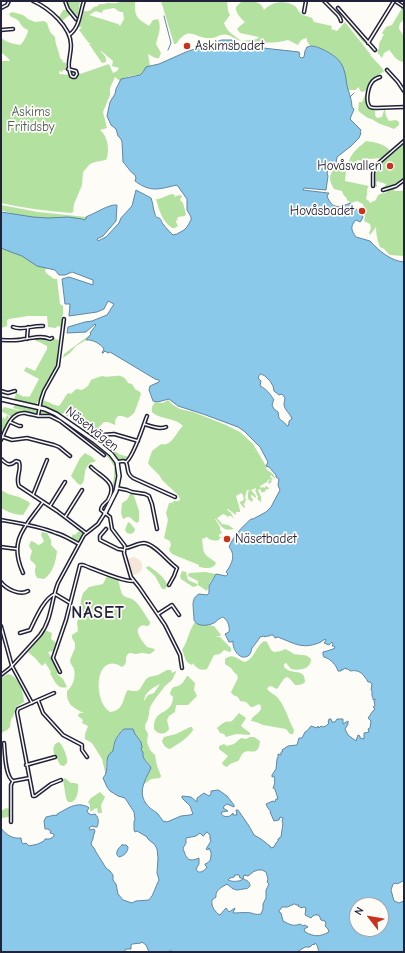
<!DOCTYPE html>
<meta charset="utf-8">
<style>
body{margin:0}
#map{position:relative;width:405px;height:953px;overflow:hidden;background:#fdfcf7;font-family:"Comic Neue",sans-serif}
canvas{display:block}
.frame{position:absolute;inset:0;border:2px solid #22223b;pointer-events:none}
.north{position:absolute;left:349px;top:897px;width:40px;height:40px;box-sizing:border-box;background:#fdfcf7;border:1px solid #a5a5ac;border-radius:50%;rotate:301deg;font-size:11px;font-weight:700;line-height:16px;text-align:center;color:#22223b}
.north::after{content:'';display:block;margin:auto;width:14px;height:18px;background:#c8321e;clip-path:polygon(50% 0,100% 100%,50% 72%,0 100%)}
</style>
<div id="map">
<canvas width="405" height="953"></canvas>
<div class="frame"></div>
<div class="north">N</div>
</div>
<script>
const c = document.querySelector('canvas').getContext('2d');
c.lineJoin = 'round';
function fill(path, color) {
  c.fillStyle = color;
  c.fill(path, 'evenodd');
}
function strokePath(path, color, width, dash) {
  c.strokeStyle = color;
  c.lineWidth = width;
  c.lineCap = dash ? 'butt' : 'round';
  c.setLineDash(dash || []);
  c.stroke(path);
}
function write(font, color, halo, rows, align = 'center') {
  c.font = font + ' "Comic Neue",sans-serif';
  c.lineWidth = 3.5;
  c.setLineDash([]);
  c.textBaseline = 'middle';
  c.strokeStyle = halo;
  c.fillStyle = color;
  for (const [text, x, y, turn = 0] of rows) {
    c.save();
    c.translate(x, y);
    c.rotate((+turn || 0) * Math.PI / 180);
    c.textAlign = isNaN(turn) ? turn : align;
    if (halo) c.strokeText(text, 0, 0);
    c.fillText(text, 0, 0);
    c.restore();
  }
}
const built = new Path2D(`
 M134 557 140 560 142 564V568L139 573 134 575 131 574 127 559Z`);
const green = new Path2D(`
 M66 1H80C79 7 79 12 77 18L68 8Z
 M120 1H135C135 8 134 15 140 20 143 22 146 24 149 26L153 20 158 19C162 28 158 35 156 44L161 53 159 58C154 59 153 56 148 54L150 66C145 68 144 73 139 75 138 75 137 75 136 75 130 76 124 77 120 81L115 77 110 88V95L103 112 107 128 100 130C108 136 110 152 106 160L95 162 90 164 83 172 82 185 74 204 73 212 71 213C47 211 24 208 1 203V61H10C8 57 4 55 1 52V37C4 42 14 44 20 45 23 43 28 34 28 30 17 25 23 20 11 17L9 14 12 12 23 15 28 19 35 22 44 21 47 23 50 32 55 37C55 44 59 51 60 58L63 61 62 62 66 63V70H63L62 72 59 71V74L71 75 70 71H72L75 72V75H77L109 64 113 73 117 71 119 68 112 66 113 61 100 50C102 54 107 56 106 62L102 63 89 44H91L88 42 79 30 82 27H78C80 24 82 16 83 15L82 13 83 11C89 12 90 11 94 7L98 6 99 4C103 5 105 3 108 3 113 3 115 4 120 2ZM114 8 120 12H123L124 19 120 26 118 24 89 15 96 11 102 13 103 10Z
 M161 1H227L228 11 230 15 224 23C226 31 235 36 241 41 236 40 231 35 227 35 221 33 217 38 212 38 195 40 190 23 176 44H174Z
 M242 1C251 1 261 0 264 10 272 1 286 0 295 6 298 9 299 13 303 15 306 16 310 17 312 18L314 22 332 26 331 29 337 31 345 22 371 55 370 56H371L382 68 384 72 381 73 378 76 372 80 368 89 363 92 360 91 359 87 355 90H348C346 83 346 75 343 68 339 56 323 47 310 46L307 41V38C302 39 301 40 298 45L288 40C273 44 259 43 243 41L257 39 259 37 240 33 237 29 240 26 245 22C241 19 235 12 236 7Z
 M404 7V20C400 22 399 25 399 29L404 36V60L403 62C396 61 393 54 389 50L384 53 382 58 377 52 379 48C379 44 379 42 382 39V37L384 35 382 33 386 27 392 25 399 13 401 10V8Z
 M337 8H338L367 42 365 43 363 42Z
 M63 10H68L71 14 62 21 59 17Z
 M366 93 368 105 375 111V115L377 118 382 117 384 110 385 109 386 116 389 121 396 120 399 122V125L394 129C390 127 385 126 380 124 376 122 373 119 368 118 365 116 359 112 358 110L359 102H362Z
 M366 141C374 142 386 144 390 151L382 158 368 159V163H366L363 161 357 160V164L353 163 349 161C352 152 359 147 366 141Z
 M402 144 404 146V178C397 184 392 187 383 189V187L385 186 386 184 377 181 376 184 377 185V187L373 186V174L374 167Z
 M344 166 346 171 345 181 369 186 367 189V194L366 199 369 201 370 203 376 200C379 192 379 195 387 192L386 190 396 187 394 190 395 191H401L404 190V256L390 255 384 249 380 247C377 240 376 234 376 227L370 235 369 233 371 228 370 224 364 221 365 217 363 204 357 201 351 203 347 200 346 197 344 196 342 191 334 189C333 187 330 182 330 179 330 170 337 167 344 166Z
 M172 194 175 195 174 197 179 195 182 196 180 200 183 203 186 214 185 216 178 217 176 222 178 226 175 228H172C162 221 159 210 156 199 159 200 167 195 172 194Z
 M1 205 38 212 86 217V219L84 220 82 219 45 270 46 273 54 279H57L60 304 63 306V313L61 327 57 326 56 328 48 327 47 316H28L9 319 7 320V326L1 328V212L13 214 1 210Z
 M91 334 86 340 76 346 70 353 63 358 64 354Z
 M36 339 46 340 50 342 54 339 59 340 57 355V363L56 367 44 389 36 405 16 401 14 399 16 394 15 392 24 397 25 396 28 397 30 396 39 379 24 371 26 367 35 371 47 349V346L37 341 36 342Z
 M102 376C111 379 122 370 128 383L132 384 135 389 140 392 141 394 135 411 134 413 128 418 122 416H118L115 420V425L108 422H104L99 427 98 431 96 435 91 433 63 413 61 414 42 407 41 405 42 400C48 401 52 405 59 406 63 402 64 397 68 393L71 394 76 389 82 390 88 386 91 380 93 379Z
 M168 400 173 405 180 409 193 412 226 425 240 432 253 444 266 466 267 470 273 474 276 480 271 475 270 477 273 479 271 480 272 482H270L271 483 269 484 268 482 270 480 269 479 267 482 260 486 261 488 263 487 265 488V486L268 487 269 489 265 490V492H263L262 493 260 489 258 490 261 497V502L257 499 258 497 255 490 256 489V488L251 490 256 496V498L252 495 251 496V497L253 499 252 502 248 499V493L249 490H247L245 497 246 500 244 504 245 507 244 508 240 503V502L244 500 243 495 241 493 236 496 240 510V512H236V515L228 509 227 510 231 513 234 519 231 516H228L229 519 227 516 223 514 217 518 222 524 228 525 234 529C224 532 221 526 216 519H215L220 527V530L222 532 221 534H219V537H221L222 538H220L219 540C215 541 210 541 207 537L202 539C203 545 202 553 208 557 211 559 213 560 216 563 213 570 205 568 199 567V565L172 554 169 550 171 545 170 541 164 538 168 520 166 513 169 503H172L174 501H179L180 499 178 495 163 481 159 475 150 466 148 463 152 451 161 444C172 447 176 432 183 426 175 417 160 420 152 412V407L155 402 163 403Z
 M15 405 35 409 37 410V412L35 414C28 413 21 410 13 408Z
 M4 407 21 411 22 412 16 415 11 418 10 416 1 411Z
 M42 410 59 417 93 440 111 456 116 465H113L111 461 106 455 63 422 51 416 41 415 40 412Z
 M7 415 9 417 3 431 1 429V422L3 417 5 419Z
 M109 444H114L113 448 117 449 116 452 118 453V454L129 457 130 452H132L129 459H117L113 453 102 445Z
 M85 453 92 457 96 461 94 462 90 463C88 466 85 468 85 472 84 477 85 481 81 485L78 484 71 476 80 458Z
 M114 468 116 469C116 487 113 494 105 510L103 511 102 509C103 506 105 505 107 502 112 494 115 477 114 468Z
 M1 490 8 494 19 497 29 502 30 504 23 515C15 515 8 512 1 508Z
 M130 494H132L134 496 139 511V521L137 523C130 519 131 514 123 519L121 513 122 503 127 500Z
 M128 522 130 523 135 529 134 532 131 534 127 533 125 530Z
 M77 527 83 532 78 542 71 539 73 534 75 535 79 531 76 529Z
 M42 532 47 533 51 540V545L57 551C56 561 53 573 44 579L37 578C35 573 34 571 36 566L34 563 31 561 30 558 32 551 29 546 31 541 34 542 38 545 41 544 44 541 41 535Z
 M148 566C153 568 168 580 167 586 167 587 166 588 165 589H162L161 587 155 576 146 568Z
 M182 571 186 572 188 580 197 584V586L193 587 181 579 180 576Z
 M205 572 216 574 210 582 207 591 198 585V581L188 576 189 573Z
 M108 575 118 580C119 582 121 594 123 595 125 598 129 597 132 599 140 604 144 614 150 622V624L148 626C147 626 142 625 141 626 132 630 144 643 147 647L155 649 154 651 150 654C147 654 145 653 143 653 141 652 139 654 136 654 133 654 130 651 127 655 124 660 129 662 122 667 95 650 92 701 110 712 124 710 122 701 127 691L128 690 132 691H137L140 689 146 679 149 677 158 675 167 670H171L172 673 176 671V672L172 680 165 686 155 699 150 707 148 719 145 725V728L148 734 147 742 148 745 150 750 155 755 157 766 161 776 160 778 151 779 143 785C144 778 150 772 150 765L144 759 143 757 141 750V742L135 734H118L114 743 113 751 106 762V776L102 759 92 743 85 739V734L88 726 82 723 83 720 78 716V715L80 713H84C73 708 66 704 67 691 73 686 76 677 74 669 73 666 70 664 70 660L75 648V643L72 638V635L78 631 77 622 79 617 81 600 83 593 89 587 103 584 107 576ZM160 684 154 693 148 695 144 701C145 692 152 688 160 684Z
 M195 622 202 625H207L214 626 221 635 220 636 215 637H220L231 648V651L230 652 224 650 220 654 214 655 207 669C200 671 196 668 193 663L192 665C183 661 186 657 182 650 188 641 189 630 195 622Z
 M45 631H47L52 633 51 639 55 642 57 644 54 651 48 652 59 671 57 674 63 679 67 687C57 690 54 680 50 673L51 672 46 664 45 663 42 666 35 658 28 652Z
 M264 641 267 642 271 650 274 652 281 651 285 649C288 650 291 652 294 654 302 656 305 653 311 659 311 669 300 671 291 669L286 663 284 664V667C292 676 305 667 305 682 302 685 299 685 295 685L289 678 286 677 283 680 277 689 271 686 268 687 267 689C270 693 274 694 277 697 286 707 288 720 294 730L293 734H290L286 729 263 725 256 722 251 721 252 718C256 714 258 714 261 709V706L259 704 253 707H251L246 702 240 701 238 697 233 695 231 692 238 678 237 675 233 671 231 668 225 664V659C233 652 238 660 245 662 255 658 255 647 264 641Z
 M8 674C18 676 24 692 24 702L16 707 13 717 11 719 10 727 7 730 1 733V678Z
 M187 676H188L195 683 194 690 197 696 188 705H176L175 712 169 716 167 720 169 729C165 735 158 735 154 729 153 707 172 717 173 697L170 694C172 685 174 688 180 685 183 683 185 679 187 676Z
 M239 713 246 718 241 726 250 733V735L236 734 226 737 224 734 220 733 217 728C221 725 225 720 230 722L233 720Z
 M190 727H192L193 730C188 738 178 744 170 749 166 748 163 745 162 741L164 737 176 734Z
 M250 737H254L260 741C258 759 249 747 243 753 241 755 240 759 238 761L230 764 227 767C224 766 223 765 222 763L228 756 219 749V746L224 744 227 746 234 744 241 738 246 739Z
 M59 742C63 745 68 758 67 763L64 766 60 765C58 758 50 752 55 744Z
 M65 778 71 783H75L78 784C79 789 77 800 72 802H68L66 798 63 780Z
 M100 792 105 797 101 805 102 813H98L97 808 94 809 92 811H90V805L88 802 91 798Z
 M6 808 10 809V816L8 817 2 818 1 817V811Z`);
const water = new Path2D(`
 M222 40H232L234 45C244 49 253 48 263 48 275 49 287 51 299 52L300 54 299 56 301 58 304 57 305 51 307 47C313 45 317 47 322 49 332 54 341 59 344 70 346 75 346 81 347 86 349 93 352 100 352 107L354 109 350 119 361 130 360 132 361 133 359 138 351 146 337 157 336 163 334 168 328 170 327 173 328 176 326 190 304 188 303 190 328 193H329L327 196C332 209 339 208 350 203 354 209 360 210 363 217L361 221 360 222 356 220C350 226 351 230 356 237L370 241C379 251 391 261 404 262V881H403L397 884 396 883 393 884 391 890 394 901 399 903 404 901V952H324L322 951 321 952H319L317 945 315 943 314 945 313 944 310 947H305L297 952H175L171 951 164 952H149L146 945 142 942 141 943 132 944 131 945V949H127L125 950 124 952H1V828C6 835 13 839 21 838L22 843 23 844 26 843 29 846 38 844 44 841 45 839H50L54 836V834L50 833 51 831 48 829H45L44 821 46 817 55 815 56 816 57 815V814C67 809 76 801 88 807L89 808 87 811 88 813 90 814 91 815 95 814C99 818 99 822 97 827H95L92 826 89 828 90 830 94 829 95 831 93 837V839L91 843 92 846 94 848 96 852 106 868 110 871 113 875V880L116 884 118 894 123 900 132 903 136 901 149 900C154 895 155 887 159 880L157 873 158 858 157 849 155 845 148 839 147 837 137 831 135 832 134 830V822L135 819 134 812 125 798 118 796 110 791 107 787 103 778C111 770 102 757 113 751 114 741 117 735 124 729H133L135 734 141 742 142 747 141 750 143 752C142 761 148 761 151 768 144 782 136 795 150 808 152 810 155 811 158 814 160 816 161 819 163 821L167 822 181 816 190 815 193 814 190 806 182 798V796L191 797 197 802V798L204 793 209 796 211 794V791L218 790 220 791 227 796 234 805V807L227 804 224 806 223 808 228 811 222 812 221 813C223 817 226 817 230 816L233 813V815H237L236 810H238L249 826 254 835 261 839 270 846 271 848 274 847 276 843 278 841V839H279V838L281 837 283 823 282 822 283 818 280 817 279 820 274 821 270 812H271L268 808 266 804 273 801 275 802 276 799H278L275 789 273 788C275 784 275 781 274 776L272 777V775L276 769 277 759 278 757V754L281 755V752L283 751 282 750 288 746 297 745 299 738H302L305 732 307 731 311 726 317 728 318 726 319 728 321 726 323 727 326 726 329 723 328 722 329 719H331L332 722H335L337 719H343V724L348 721V724L345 729 348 735 356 741 358 735 360 736V738L364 739V733L369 732 368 729 370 728 371 721 368 718 373 711 375 709 373 707 375 706 374 701H375V699L373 700V698L372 696V691L371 690 372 684 370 682H368C364 675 360 669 350 671L348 669H346V668L342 670V669L341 671H338C336 665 331 659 324 657L323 655V652C327 651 331 650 335 648L334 646H332L333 644 332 642 329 645 324 643 326 640 325 639 322 641 321 642C309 647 302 647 290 642 286 640 282 639 278 637L275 638 273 635H271L269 636H267L265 637 264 636 260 637C258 641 255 644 252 648 251 651 251 654 248 656 239 661 232 648 233 641L231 642H229L225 634 229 632C230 628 228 620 224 618 223 617 222 617 221 618 219 618 216 622 214 623 208 626 197 627 194 620 194 617 193 607 193 604 193 600 195 596 199 594L207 595 209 593V586L216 574 226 576 228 574 226 572C232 564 236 555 229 547 234 535 242 527 251 519H253L266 512 271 507 280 490 278 485 279 479 276 477V475L269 467 266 466 268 462 260 447 244 431 238 427 203 414 178 406 169 399C164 400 158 403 153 401L149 390 150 386 159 382V380L155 379 110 352 108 353 105 351 103 353H102L104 349C101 344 92 339 86 340L91 334 90 333 96 325 95 324 86 332 67 333 68 327 85 322 92 321 107 315 114 304 108 301 104 309 97 312 69 316 70 304H65L62 279 69 277 93 285V280L72 272 65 275H59L55 270 37 266 22 256 11 252 1 248V212L33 217 48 218 68 217 82 219 84 220 86 219V217L88 216C96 213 109 204 117 205L116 221 103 236 97 239 98 241 106 237 119 223 121 218 132 206 136 190 151 198C153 203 153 209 155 214 156 219 156 216 159 218 163 221 160 220 163 224 165 227 169 231 172 234L173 235 177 234 184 230 187 227 191 220V217L187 210V199L177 185C159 189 151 193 135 181L136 178 135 175C129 171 128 167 123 162L122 142 121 139 118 136 116 129 111 125 107 116 110 102 115 94 116 89 121 79 140 75 143 72 146 67 150 66 159 64 186 52ZM261 374 265 376 270 381 273 386 274 391 279 395 282 394 285 398C285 400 284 402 284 404 284 410 290 413 292 419L289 421V423L288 426H287C284 421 281 421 279 418L278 412 274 409 272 405 273 402V401L274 400C270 394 267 389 260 386L261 381 258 378 259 376ZM207 832 210 835V839L211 841 206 849 208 850 209 848 210 849V851L211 852C211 858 211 862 205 864V865L207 867C205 871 198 875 196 869L199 864V858C188 863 186 858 183 848L186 843V838L196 836 200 833 203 836ZM258 870H262L266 872 268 879 267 882 269 884 266 890V898L263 904V909L261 914C256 915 255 914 251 913 248 912 236 913 233 913L235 908 229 912 226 908 220 915 218 914C214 910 211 906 212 900L216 897C215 890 222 887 227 884 234 890 235 891 243 889 249 888 246 890 250 886 250 882 247 880 243 879L244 875 248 876 253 872ZM235 875H239L240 878H242L243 879C239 882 232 882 228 880L230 878 234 877ZM295 904 296 905H299L298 906 300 907 301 908 304 907 306 908 305 915 311 918 314 915H319L321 920 325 921 326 924 325 926 328 929 329 932C319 937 315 937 305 932L304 929 308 927 305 925 303 926 300 924C293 927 289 924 283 921L281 913 279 912V911L282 907H287ZM357 905H381V929H357Z
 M122 845H126L128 847C128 852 124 856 119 857 114 854 118 848 122 845Z`);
const stream = new Path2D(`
 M164 16 171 43 168 50
 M350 97 354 93`);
const street = new Path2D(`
 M33 1C49 8 71 27 71 45 71 57 66 64 71 76L73 77H75L77 74 76 71 68 69
 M65 1 68 9 76 19
 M324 1 338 15 340 18 341 21
 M395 1 404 7
 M1 8 7 5 9 1
 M338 8 375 50
 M304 12 306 1
 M1 30 13 29
 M69 35C80 28 80 12 84 1
 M368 43 394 1
 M387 70 398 82 404 91
 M380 77C377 78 374 79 372 82 368 87 365 102 370 107 372 108 373 108 376 108L404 107
 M373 186V174L374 167 404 141
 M383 190 396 186 404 180
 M13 327C22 331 33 325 43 326
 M27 339 28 327
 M1 340C9 340 17 341 24 339 33 338 42 335 50 339L52 338
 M1 391 8 393 15 391
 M38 416H50L60 421 104 455
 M10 422 19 426H21
 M144 424C151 426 159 430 166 427
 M101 435 114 434 138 441
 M3 437 12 440 27 438 54 445 59 447 70 456
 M1 440C6 430 10 412 25 413 29 414 34 415 38 416L41 400 44 391 58 366 64 319
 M1 459C7 464 9 467 16 461L19 462C22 470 15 478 19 486L57 511 86 533
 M117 462 123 461 126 462C129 469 126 473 133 478L175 497
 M126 462C134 456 143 426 147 416
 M91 467C101 477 119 482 108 500 105 504 101 505 101 510L110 517 112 529 125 546 124 553 131 577 139 587 165 625 180 655 182 668
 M117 488 127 490 132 492 145 494 149 496 152 504 157 529
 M33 495 47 460
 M50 506 65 482
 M65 517 82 490
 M1 520C19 523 39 526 56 533 64 535 71 540 79 544
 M106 529 100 536V540L118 549 124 550
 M1 547 17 549
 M125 548C131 548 137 543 144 543 155 544 168 562 177 568L174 576 169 585
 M23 573C8 540 25 527 43 502
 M1 582C6 589 20 596 28 591
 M55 594 70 603
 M158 614 172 605 179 615
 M1 626 12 666 32 703
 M20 633 30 630C35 620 44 598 55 594
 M60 672 53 658 66 620 80 565H83C94 569 123 582 133 581
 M1 675 10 668 40 635C52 620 51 600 58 583L84 535 98 524 105 513
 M38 700 54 693
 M4 743C5 753 5 776 13 781L29 778
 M26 765 55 757
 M61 780 51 784 35 796H33L17 712 18 709 38 700 43 713 63 735 82 745V750L87 757
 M11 822V785L13 781`);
const secondary = new Path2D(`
 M1 399 45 409 56 414 95 441 111 454 117 462 119 476 116 491 105 513`);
const markers = [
 [187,46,4,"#c8321e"],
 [390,166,4,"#c8321e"],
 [362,211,4,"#c8321e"],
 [227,539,4,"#c8321e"]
];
const poiNames = [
 ["Askimsbadet",195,46],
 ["Hovåsvallen",382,166,"right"],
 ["Hovåsbadet",354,211,"right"],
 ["Näsetbadet",235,539]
];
const parkNames = [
 ["Askims",31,112],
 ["Fritidsby",31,127]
];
const streetNames = [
 ["Näsetvägen",92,429,38]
];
const districtNames = [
 ["NÄSET",98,613]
];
fill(built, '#f5e6d9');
fill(green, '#b3e1a0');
fill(water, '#8ac9ea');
strokePath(water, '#6086a4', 1);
strokePath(stream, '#6086a4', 1);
strokePath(street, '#22223b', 4.5);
strokePath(secondary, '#22223b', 6);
strokePath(street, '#fdfcf7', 1.5);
strokePath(secondary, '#fdfcf7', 3);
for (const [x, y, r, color] of markers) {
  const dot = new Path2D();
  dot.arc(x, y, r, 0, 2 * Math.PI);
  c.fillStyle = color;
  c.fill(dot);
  strokePath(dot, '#fdfcf7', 1.5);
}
write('13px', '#22223b', '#fdfcf7', poiNames, 'left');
write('13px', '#4e5b59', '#fdfcf7', parkNames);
write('13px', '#22223b', '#fdfcf7', streetNames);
c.letterSpacing = '1px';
write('bold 17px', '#22223b', '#fdfcf7', districtNames);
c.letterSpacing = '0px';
</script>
